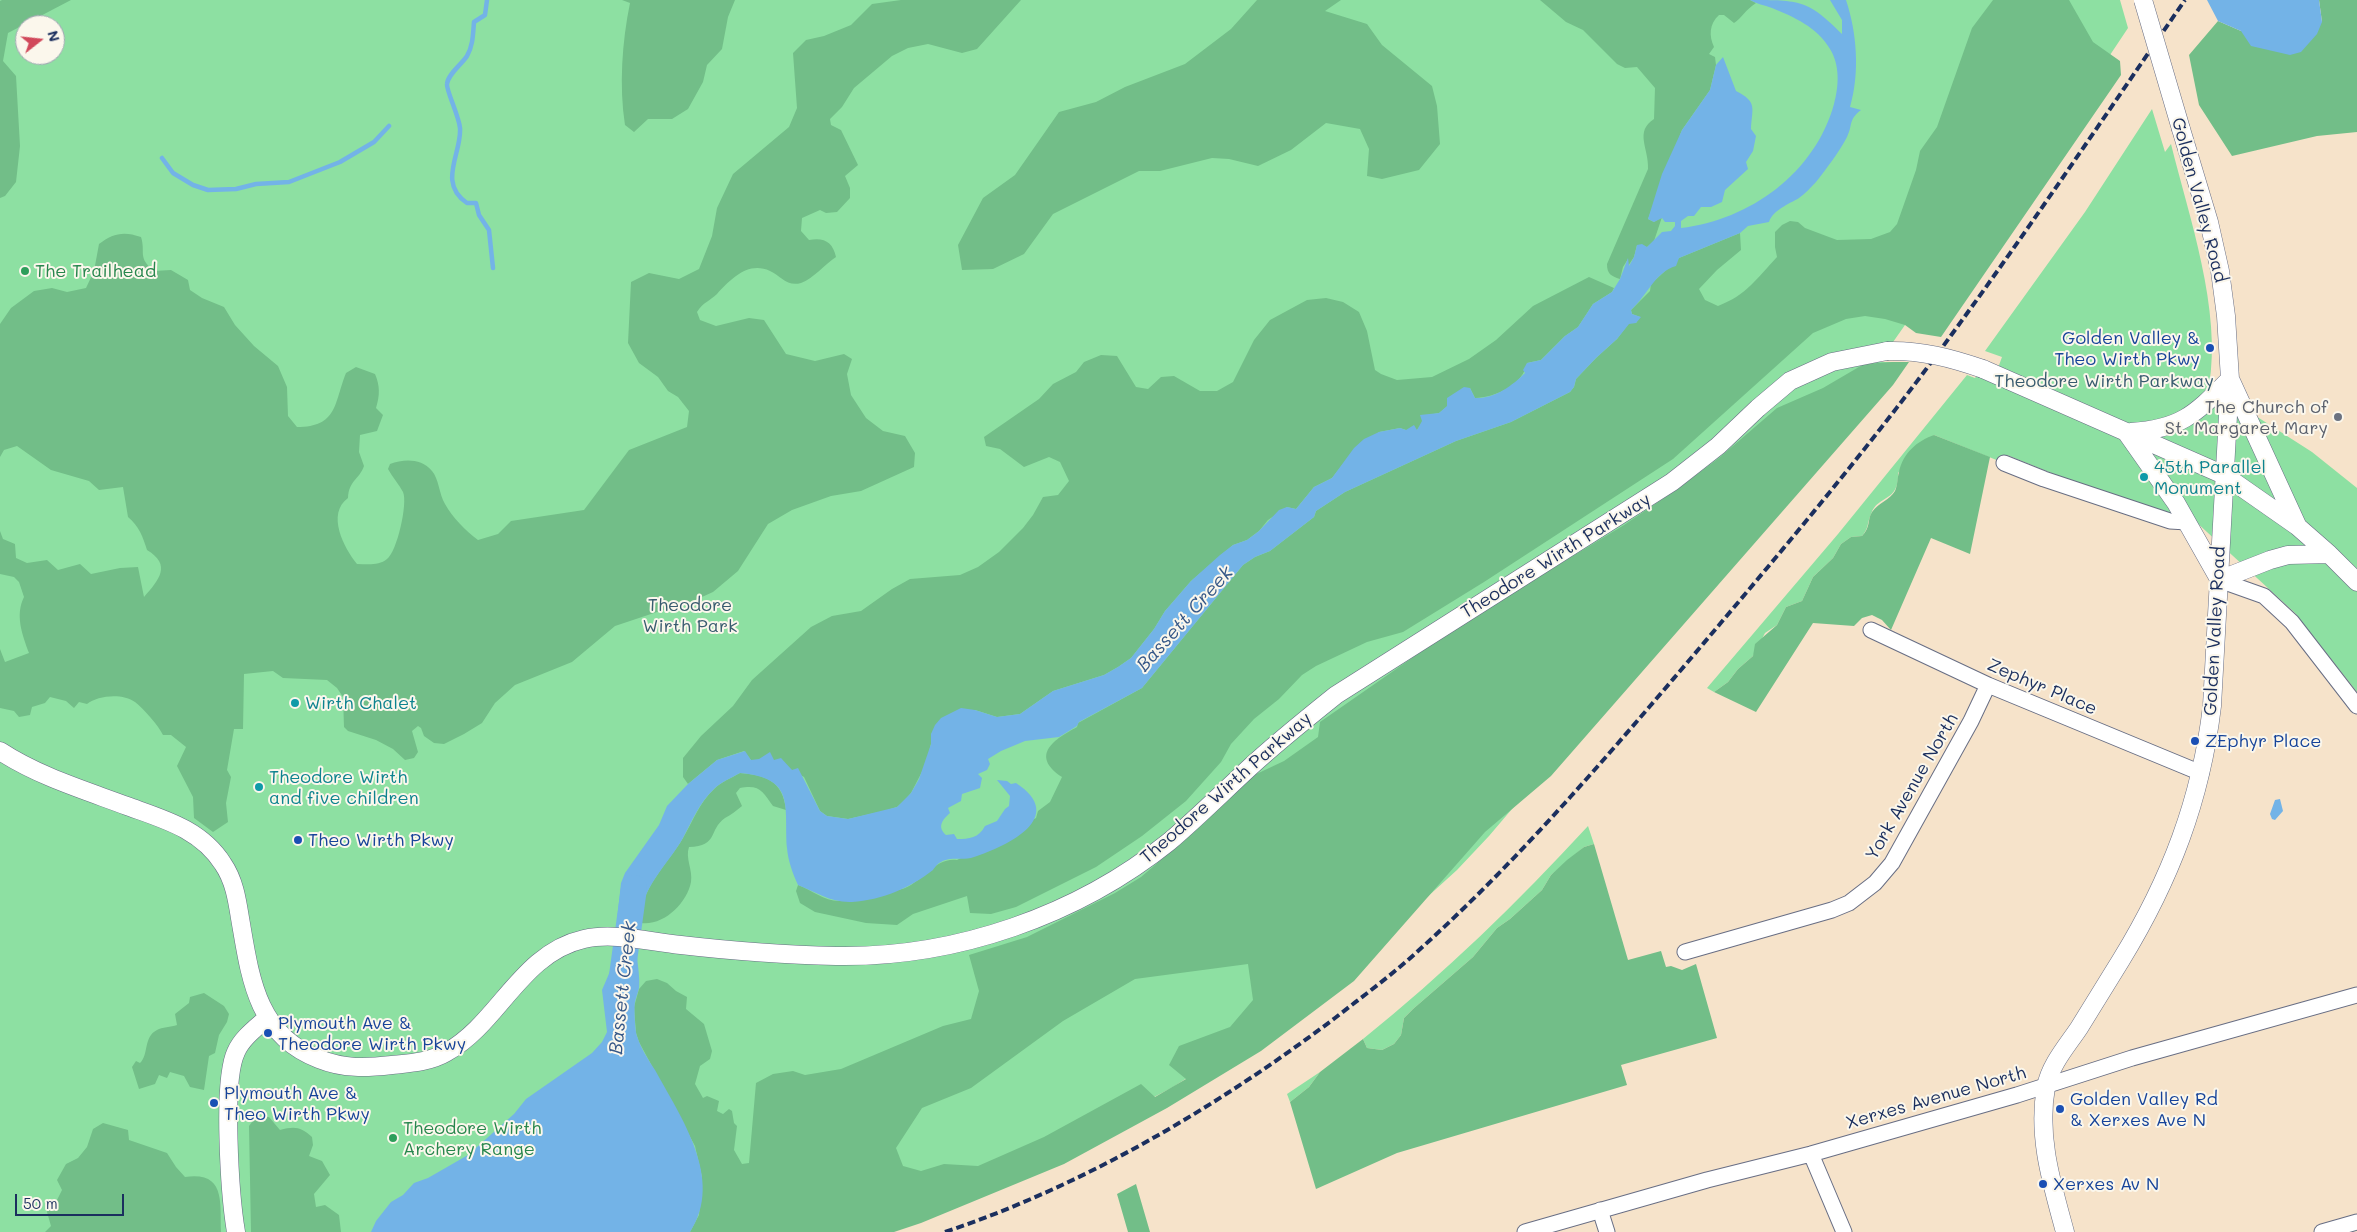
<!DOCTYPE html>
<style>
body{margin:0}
#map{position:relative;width:2357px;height:1232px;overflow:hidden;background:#f6e3ca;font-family:Mali,sans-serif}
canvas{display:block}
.north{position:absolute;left:15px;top:15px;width:50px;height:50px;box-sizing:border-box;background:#fbf7ec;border:1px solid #a1a7b3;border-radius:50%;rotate:74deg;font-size:14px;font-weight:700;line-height:20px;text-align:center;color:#1b2f5e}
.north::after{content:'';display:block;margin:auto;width:18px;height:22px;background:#d1495b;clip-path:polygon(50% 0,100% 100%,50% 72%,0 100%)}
.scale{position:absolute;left:15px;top:1194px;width:109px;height:22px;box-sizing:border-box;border:2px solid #1b2f5e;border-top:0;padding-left:6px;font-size:15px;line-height:18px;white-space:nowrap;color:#1b2f5e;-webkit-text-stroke:4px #fbf7ec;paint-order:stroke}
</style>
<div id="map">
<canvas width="2357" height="1232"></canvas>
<div class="north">N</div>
<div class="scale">50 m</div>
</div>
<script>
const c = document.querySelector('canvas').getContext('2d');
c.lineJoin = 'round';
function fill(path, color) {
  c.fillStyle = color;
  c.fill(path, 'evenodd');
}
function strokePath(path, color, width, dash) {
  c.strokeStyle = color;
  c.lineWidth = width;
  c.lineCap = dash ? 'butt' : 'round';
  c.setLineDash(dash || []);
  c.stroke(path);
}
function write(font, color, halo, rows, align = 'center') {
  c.font = font + ' Mali,sans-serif';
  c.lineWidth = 4;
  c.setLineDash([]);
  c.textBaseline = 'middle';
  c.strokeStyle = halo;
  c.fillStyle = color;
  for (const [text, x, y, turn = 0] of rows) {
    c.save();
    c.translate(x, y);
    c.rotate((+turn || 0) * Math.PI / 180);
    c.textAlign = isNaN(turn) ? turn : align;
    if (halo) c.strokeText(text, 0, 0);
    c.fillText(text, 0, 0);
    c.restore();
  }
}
const green = new Path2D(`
 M0 0H2120L2128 28 2068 118 1905 325 1879 362H1892L1489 836 1457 870 1392 929 1269 1025 1173 1087 1083 1135 842 1232H0ZM25 25H55V55H25Z
 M2152 109 2165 152 2171 144C2189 217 2222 310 2209 386L2312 452 2357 488V692L2295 613 2195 521 2076 483 2007 455 2004 463 1934 435 1898 473C1899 503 1878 494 1871 514 1867 523 1869 528 1862 536L1851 537 1841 544 1833 558 1813 577 1802 601 1786 607 1777 625 1765 633 1753 656 1738 669 1728 682 1714 692 1707 688 1838 534 1967 375 1975 378 1988 363 1998 368 2002 357 1985 351 2085 212Z
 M1588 826 1594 844 1584 847 1551 875 1542 890 1510 919 1497 928 1473 957 1413 1009 1404 1018 1401 1035 1394 1044 1382 1050 1367 1048 1363 1039C1444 974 1518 902 1588 826Z
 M1320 1072 1309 1087 1290 1102 1287 1094Z`);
const forest = new Path2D(`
 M2 0H71L8 33 3 61 16 76 20 146 16 182 5 196 0 198V1Z
 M622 0H735L728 17 722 49 707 65 703 82 688 109 672 119H648L634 132 625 125C619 86 622 42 630 3Z
 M901 0H1021L977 49 962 53 928 44 908 48 892 56 854 88 842 107 830 119 831 125 841 130 858 165 845 176 850 188V198L837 212 826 213 820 210 802 218 801 231 809 240C824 237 833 242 836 257 825 264 813 279 801 283 787 287 781 276 770 271 748 261 731 279 717 294 710 301 703 302 697 312L700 320 716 326 749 318 764 320 786 354 815 361 844 354 852 359 847 374 851 395 866 418 883 431 905 436 915 453 914 467 861 491 831 496 792 510 768 524 738 571 713 592 682 606 663 610 615 626 572 662 515 685 495 703 482 723 464 734 444 744 434 743 424 736 421 728 418 726 412 731 418 752 414 758 405 760 393 749 376 740 348 731 344 727 343 697 337 688 327 680 283 678 273 671 244 674 243 729H234L227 770 231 777 226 803 228 822 213 832 194 818 193 797 177 766 186 747 171 735H163C158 725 144 709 135 702 123 693 98 695 87 704L79 702 74 708 66 701 50 697 45 703 32 707 30 715 19 717 14 711 0 708V649L5 662 29 653C22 634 15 615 24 597L19 582 14 577 0 574V531L3 539 15 544 16 558 27 563 47 560 58 570 80 564 91 574 120 568 138 567 144 597C159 580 172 565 147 550 143 537 139 526 128 517L123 487 99 490 89 481 51 470 17 446 4 450 0 457V324L11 308 34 291 52 288 67 292 86 288 94 271 99 244C113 233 124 231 141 237 146 253 137 257 154 271L171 270 188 280 190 290 202 298 224 307 235 325 254 346 278 366 287 387 288 416 297 427C338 427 334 403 346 373L356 367 375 374C380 386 380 395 376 408L383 415 377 431 360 435 359 452 364 466C359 480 349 480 348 498 326 514 344 548 357 564 367 564 379 566 387 559 397 552 408 503 403 492 399 484 392 477 388 469L390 464C404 459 421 458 432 471 439 479 439 494 445 504 453 518 465 530 478 540L498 534 511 521 584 510 629 450 687 427 689 411 678 397 668 391 658 377 639 363 628 343 631 282 649 273 679 279 699 269 712 236 717 208 733 174 789 127 797 108 793 53 806 40 824 36 851 25 872 4Z
 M1257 0H1341L1325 11 1367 24 1382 45 1432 86 1437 106 1440 144 1419 170 1382 179 1367 176 1369 149 1360 129 1326 123 1291 150 1258 166 1229 159 1212 158 1160 171H1139L1053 214 1024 254 993 269 962 270 958 245 983 198 1015 175 1059 112 1096 102 1125 87 1185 64 1231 29Z
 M1540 0H1750L1756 3C1745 10 1742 18 1734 23L1724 15H1719C1709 24 1709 36 1714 47L1709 54 1715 57 1716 65 1710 90 1682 130 1648 219 1654 222 1662 217 1654 241 1647 247 1637 245 1634 257 1628 266V259L1623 267 1620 279C1611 276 1607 274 1607 264L1648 169C1649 148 1634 132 1654 119L1655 88 1637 67 1625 68 1617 64 1583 30 1566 22Z
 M1993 0H2069L2093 42 2120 61 2121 75 1941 337 1916 333 1905 325 1885 319 1865 316 1846 319 1813 333 1673 459 1484 582 1403 632 1367 642 1316 666 1302 675 1279 699 1254 719 1231 744 1221 762 1186 801 1142 836 1096 867 1016 907 991 914 970 913 967 896 913 914 897 925 866 923 815 912 800 903 796 891 798 885C812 890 825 902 841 901 850 901 896 891 905 888 924 880 936 857 957 860L1036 818 1038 811 1050 802 1062 777C1029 755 1055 739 1077 727L1078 723 1142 688 1243 565 1255 557 1270 551 1314 517 1316 511 1345 492 1456 441 1511 422 1570 392 1574 387 1576 379 1596 358 1617 339 1629 323H1636L1640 317 1632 314 1631 310 1650 291 1651 284 1679 258 1740 233 1741 250 1717 270 1699 289 1705 300 1718 306C1747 295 1757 278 1777 257L1775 247V232L1782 225 1790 221 1798 222 1805 228 1837 240 1871 239 1890 232 1897 224 1916 170 1920 151 1937 127 1972 28Z
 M2319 0H2357V132L2317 136 2232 156 2199 105 2189 55 2218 21 2241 31 2322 22Z
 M1589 277 1614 288 1612 292 1593 304 1578 327 1565 336 1541 360 1527 363C1524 384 1495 398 1475 398L1470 388 1439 413 1428 415 1417 430H1406L1400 428 1379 432 1343 464 1332 478 1314 487 1296 509 1287 507 1268 520 1259 531 1247 540 1233 545 1191 581 1165 611 1154 629 1131 658 1118 667 1104 675 1053 691 1020 714 997 717 975 710 931 734V744L926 764 911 793 905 800 897 807 884 811 848 819 827 816 820 811 804 777 774 760H751L744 751 717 760 688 784 683 777V758L701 736 733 706 752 680 811 627 832 616 861 611 892 589 910 579 960 575 978 567 999 552 1023 528 1033 515 1043 497 1058 495 1069 481 1060 462 1049 457 1024 467 1000 449 986 446 984 437 1039 399 1053 384 1076 372 1084 362 1101 355 1117 356 1136 387 1148 389 1161 377 1174 376 1200 391H1217L1233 382 1254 340 1270 320 1307 300 1326 298 1343 302 1359 312 1367 331 1375 370 1381 374 1397 380 1432 377 1469 359 1496 340 1533 306Z
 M1892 362H1909L1893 385 1551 776 1485 832 1354 981 1261 1051 1167 1108 1064 1164 921 1223 894 1232H690L699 1215 702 1177 695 1146 639 1042 636 1033 634 1007 639 989 646 981 657 979 667 983 676 991 687 997 686 1009 704 1024 712 1051 710 1059 700 1066 695 1084 703 1098 707 1096 719 1101 717 1111 723 1114 729 1109 732 1111 734 1123 737 1126 734 1150 742 1164 749 1163 756 1083 773 1074 793 1071 805 1075 841 1069 943 1026 971 1019 979 991 969 955 1027 937 1115 893 1141 877 1204 823 1250 777 1284 761 1318 737 1320 722 1458 626 1624 525 1676 490 1719 458 1777 408 1823 388 1864 364ZM1248 964 1253 1000 1230 1027 1179 1046 1169 1065 1186 1079 1155 1097 1141 1084 1044 1137 978 1166 944 1164 921 1171 903 1166 896 1148 922 1108 971 1088 1063 1021 1135 979Z
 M1934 435 1990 457 1970 554 1931 538 1891 630 1882 620 1872 615 1862 618 1854 626 1813 623 1756 712 1714 692 1728 682 1738 669 1753 656 1755 644 1777 625 1786 607 1802 601 1813 577 1833 558 1841 544 1851 537 1862 536C1871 527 1867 520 1872 512 1878 503 1890 500 1895 491 1898 484 1897 479 1899 472 1903 453 1917 441 1934 435Z
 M740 773C766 775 783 781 786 810L773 806C763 792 760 784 740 788L736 793 742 806C736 811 731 815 725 818 708 830 719 846 689 847 685 858 693 870 691 882 687 903 664 926 641 923 638 890 668 864 683 838 693 821 699 803 714 789 721 782 731 778 740 773Z
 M1594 844 1628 960 1661 951 1666 967 1671 966 1682 970 1696 964 1717 1038 1621 1065 1627 1085 1397 1153 1316 1189 1290 1102 1309 1087 1320 1072 1363 1039 1367 1048 1382 1050 1394 1044 1401 1035 1404 1018 1413 1009 1473 957 1497 928 1510 919 1542 890 1551 875 1567 860 1584 847Z
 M204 993 224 1006 229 1014 227 1022 219 1035 215 1053 209 1056 204 1090 190 1087 184 1076 170 1072 167 1078 159 1075 155 1084 139 1089 132 1067 136 1061 140 1063C149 1055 143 1037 157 1030 162 1027 171 1027 177 1025L175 1014 189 1003 190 997Z
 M269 1117 280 1130C295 1126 301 1127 312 1137L313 1145 309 1156 322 1161 330 1175 314 1194 316 1207 325 1205 339 1215 341 1232H251L249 1126 255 1118Z
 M103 1123 128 1130 129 1140 167 1153 176 1167 185 1177C226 1171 220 1203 221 1232H45L51 1226 47 1212 49 1202 57 1200 62 1190 57 1180 66 1164 78 1158 87 1147 93 1129Z
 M1136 1184 1150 1232H1128L1117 1194Z`);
const water = new Path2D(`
 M1750 0C1800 0 1808 0 1842 34V20L1830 0H1846C1857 33 1860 73 1850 107L1861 110C1848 120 1853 125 1847 137 1839 152 1827 168 1816 182 1811 187 1805 194 1799 198 1789 204 1773 210 1769 222L1748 226 1740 233 1679 258 1676 266C1655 272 1647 296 1631 310L1632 314 1641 317 1636 323 1629 324 1617 339 1596 358 1576 379 1574 387 1570 392 1511 422 1456 441 1345 492 1316 511 1314 517 1270 551 1255 557 1243 565 1142 688 1079 722 1077 726 1059 737 1025 741 1001 751 988 759 990 764 987 770 978 774 982 778 980 788 962 794 961 801 948 808 950 813C942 820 937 827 946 835L954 834 957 839C969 839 979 838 985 826L997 821 1005 809 1009 806 1010 796 997 780 1007 781 1011 784 1016 783C1068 817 1008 846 974 857 964 861 950 856 941 862 938 863 935 867 933 870 910 888 882 900 852 902 831 903 816 892 798 885 793 874 788 861 787 848 784 806 796 778 740 773 731 778 721 782 714 789 699 803 692 821 683 838 668 865 638 890 641 923L617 920 621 883 625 873 659 825 667 806 688 784 717 760 745 751 751 760 759 759 770 752 774 760 781 758 792 770 798 768 820 811 827 816 848 819 897 807 911 793 919 779 931 744V734L935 725 941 718 961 708 975 710 997 717 1020 714 1053 691 1104 675 1118 667 1131 658 1154 629 1165 611 1191 581 1220 555 1233 545 1247 540 1259 531 1279 510 1287 507 1296 509 1314 487 1332 478 1354 448 1364 439 1379 432 1400 428 1406 430 1414 425 1417 430 1422 421 1420 415 1439 413 1447 406V398L1464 387 1470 388 1475 398C1494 399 1512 386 1525 373L1523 370 1527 363 1541 360 1565 336 1578 327 1593 304 1612 292 1620 279 1628 258 1629 266 1634 257 1637 245 1642 244 1647 247 1662 232 1671 231 1675 226V222H1665L1662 218 1654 222 1648 219 1662 174 1682 130 1710 90 1716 65 1723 57 1736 91C1758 102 1752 108 1751 129L1756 136 1753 151 1746 162 1748 169 1725 190 1722 202 1711 207H1701L1694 216H1688L1681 221V228C1750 220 1815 173 1834 104 1839 86 1840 65 1830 49 1817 27 1794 17 1772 8 1764 5 1757 4 1750 0Z
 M2207 0H2319L2322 22 2317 34 2301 52 2290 55 2251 46 2241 31 2218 21Z
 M2280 799 2283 811 2275 820 2272 819 2270 814 2275 800Z
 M617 955 637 957C638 967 640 978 639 988 638 993 636 997 635 1002 634 1008 635 1031 637 1036 641 1049 648 1059 655 1070 680 1116 725 1179 690 1232H371L376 1221 391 1202 403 1195 414 1183 428 1178 468 1155 514 1114 526 1099 592 1053 602 1042 607 1032 602 990Z`);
const stream = new Path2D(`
 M487 0 485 15 474 22C473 34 473 46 467 56 462 64 448 74 447 84 446 90 459 116 460 128 462 153 437 183 467 203H476L479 215 489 230 493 268
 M162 158 173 173 193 185 208 190 236 189 256 184 289 182 340 162 374 142 389 126`);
const river = new Path2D(`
 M620 990 634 888`);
const minor = new Path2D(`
 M2004 463 2044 479 2170 521 2187 522
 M2219 580 2264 596 2292 622 2357 706
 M1871 630 1988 685 2201 773
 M1685 952 1832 910 1849 903 1875 883 1892 863 1971 721 1988 685
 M1811 1154 1844 1232
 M1600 1210 1607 1232
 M1525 1232 1707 1180 1811 1154 2017 1095 2132 1058 2357 995
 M2322 1232 2357 1222`);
const tertiary = new Path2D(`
 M1983 369 2224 475 2297 526 2329 554 2357 582
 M2231 381 2297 525
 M2126 432 2176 503 2219 579
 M2131 432C2182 429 2196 413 2230 379
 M2219 580 2270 560 2288 555 2329 554
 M0 751C38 776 84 790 127 806 163 819 201 829 223 864 234 880 237 899 240 918 250 976 256 1035 319 1059 344 1069 366 1068 392 1065 411 1063 430 1062 447 1052 499 1023 521 953 584 939 614 932 650 942 681 945 733 951 784 955 836 956 955 958 1077 916 1170 841 1197 818 1222 793 1248 769 1276 743 1306 719 1336 695L1672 482 1718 446 1758 408 1790 381 1832 362 1887 351
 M236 1232C230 1196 222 1081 236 1052 242 1038 256 1028 267 1018
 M2065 1232C2052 1184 2037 1137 2046 1087 2050 1065 2067 1046 2079 1028 2093 1005 2107 983 2121 960 2170 880 2201 800 2212 706L2230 379 2226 316 2220 271 2209 222 2181 129`);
const rail = new Path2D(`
 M945 1232C1085 1185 1217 1107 1335 1018 1363 996 1392 975 1418 951 1518 861 1605 759 1692 657 1769 566 1846 475 1918 380 2011 256 2097 127 2185 0`);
const tertiaryBridge = new Path2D(`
 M2143 0 2181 129
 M1887 351C1921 350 1951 358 1983 369`);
const markers = [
 [25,271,5,"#2e9e5b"],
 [2210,348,5,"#1a4fb4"],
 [2338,417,5,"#6b7280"],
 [2144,477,5,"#0f9aa8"],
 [295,703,5,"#0f9aa8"],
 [2195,741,5,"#1a4fb4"],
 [259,787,5,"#0f9aa8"],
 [298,840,5,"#1a4fb4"],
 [268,1033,5,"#1a4fb4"],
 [214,1103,5,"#1a4fb4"],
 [2060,1109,5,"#1a4fb4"],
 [393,1138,5,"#2e9e5b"],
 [2043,1184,5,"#1a4fb4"]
];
const streetNames = [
 ["Golden Valley Road",2199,200,75],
 ["Theodore Wirth Parkway",1556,556,-32],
 ["Golden Valley Road",2215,631,-87],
 ["Zephyr Place",2042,687,23],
 ["York Avenue North",1912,787,-60],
 ["Theodore Wirth Parkway",1226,788,-41],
 ["Xerxes Avenue North",1936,1098,-16]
];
const leisureNames = [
 ["The Trailhead",35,271],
 ["Theodore Wirth",403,1128],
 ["Archery Range",403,1149]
];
const transitNames = [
 ["Golden Valley &",2200,338,"right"],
 ["Theo Wirth Pkwy",2200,359,"right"],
 ["ZEphyr Place",2205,741],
 ["Theo Wirth Pkwy",308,840],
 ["Plymouth Ave &",278,1023],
 ["Theodore Wirth Pkwy",278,1044],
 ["Plymouth Ave &",224,1093],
 ["Theo Wirth Pkwy",224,1114],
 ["Golden Valley Rd",2070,1099],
 ["& Xerxes Ave N",2070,1120],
 ["Xerxes Av N",2053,1184]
];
const parkNames = [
 ["Theodore Wirth Parkway",2104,381],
 ["Theodore",690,605],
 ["Wirth Park",690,626]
];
const worshipNames = [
 ["The Church of",2328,407],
 ["St. Margaret Mary",2328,428]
];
const cultureNames = [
 ["45th Parallel",2154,467],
 ["Monument",2154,488],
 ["Wirth Chalet",305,703],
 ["Theodore Wirth",269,777],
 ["and five children",269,798]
];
const waterNames = [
 ["Bassett Creek",1185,619,-48],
 ["Bassett Creek",623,988,-84]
];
fill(green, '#8de0a2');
fill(forest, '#72be88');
fill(water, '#73b3e7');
strokePath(stream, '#73b3e7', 4.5);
strokePath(river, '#73b3e7', 26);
strokePath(minor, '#686e84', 17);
strokePath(tertiary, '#686e84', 19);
strokePath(minor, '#fff', 15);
strokePath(tertiary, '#fff', 18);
strokePath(rail, '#1b2f5e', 4, [8, 4]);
strokePath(tertiaryBridge, '#686e84', 19, []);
strokePath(tertiaryBridge, '#fff', 18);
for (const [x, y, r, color] of markers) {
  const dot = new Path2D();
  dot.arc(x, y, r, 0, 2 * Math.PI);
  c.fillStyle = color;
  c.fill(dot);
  strokePath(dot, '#fbf7ec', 2);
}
write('18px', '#1b2f5e', '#fbf7ec', streetNames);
write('18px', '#27864d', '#fbf7ec', leisureNames, 'left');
write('18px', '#164399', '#fbf7ec', transitNames, 'left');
write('18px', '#385b6f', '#fbf7ec', parkNames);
write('18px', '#5b616d', '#fbf7ec', worshipNames, 'right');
write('18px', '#0d838f', '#fbf7ec', cultureNames, 'left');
write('italic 19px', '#355787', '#fbf7ec', waterNames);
</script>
